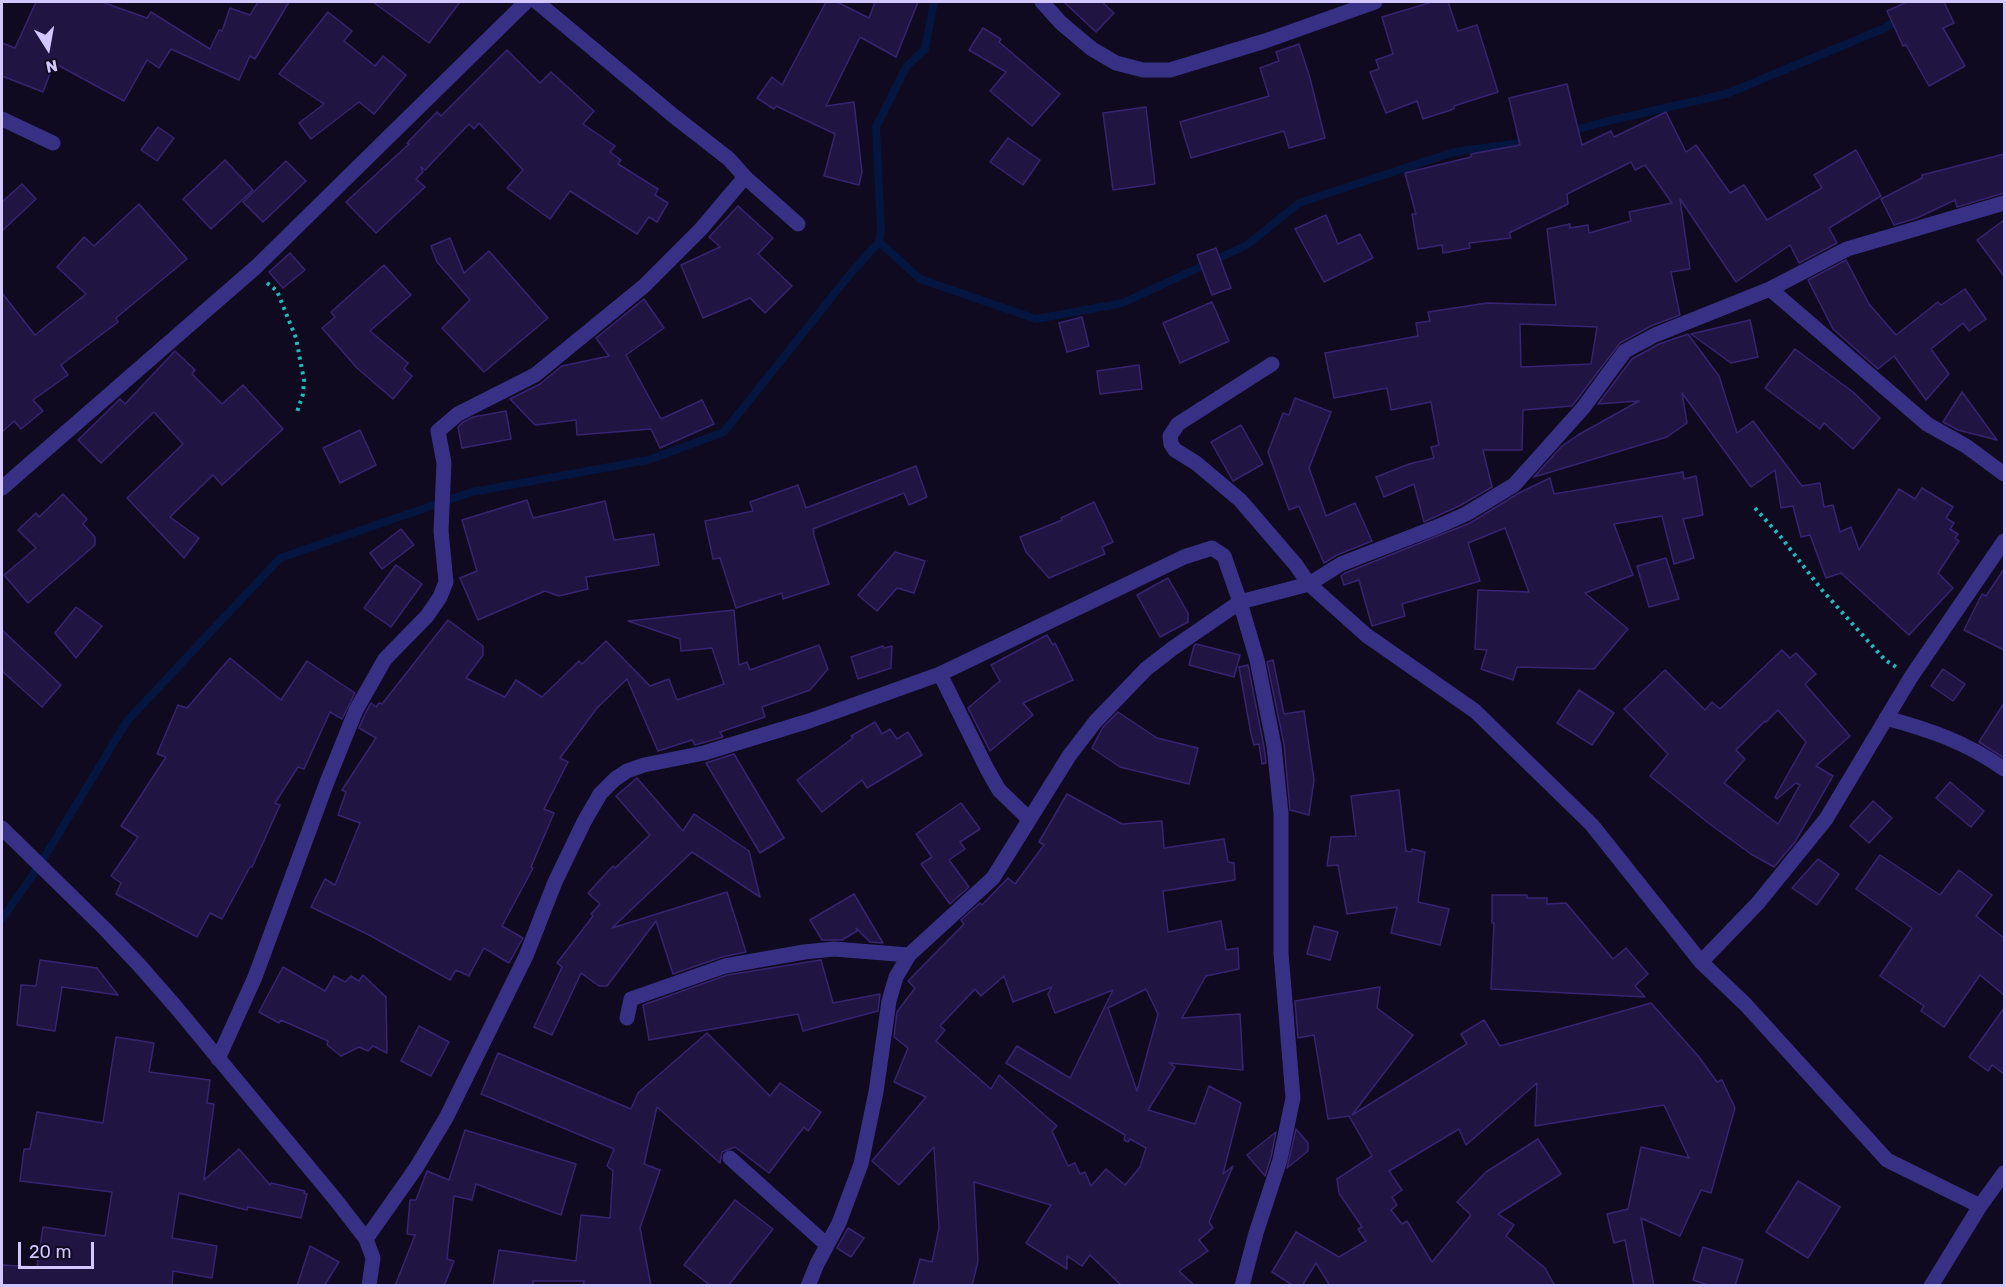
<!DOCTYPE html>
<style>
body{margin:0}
#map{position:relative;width:2006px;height:1287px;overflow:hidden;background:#0f0a1f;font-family:Rubik,sans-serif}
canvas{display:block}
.frame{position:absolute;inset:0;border:3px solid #d2c8ff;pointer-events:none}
.north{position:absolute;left:18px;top:18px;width:60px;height:60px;-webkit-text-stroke:4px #0f0a1f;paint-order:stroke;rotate:169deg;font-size:16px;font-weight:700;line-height:24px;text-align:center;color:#d2c8ff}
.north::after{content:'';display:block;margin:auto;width:21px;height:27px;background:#d2c8ff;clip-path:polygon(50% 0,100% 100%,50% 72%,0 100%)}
.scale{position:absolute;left:18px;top:1242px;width:76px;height:27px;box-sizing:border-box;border:3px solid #d2c8ff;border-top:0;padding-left:8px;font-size:18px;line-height:21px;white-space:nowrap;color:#d2c8ff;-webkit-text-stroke:4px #0f0a1f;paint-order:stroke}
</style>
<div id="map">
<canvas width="2006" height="1287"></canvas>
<div class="frame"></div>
<div class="north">N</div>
<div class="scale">20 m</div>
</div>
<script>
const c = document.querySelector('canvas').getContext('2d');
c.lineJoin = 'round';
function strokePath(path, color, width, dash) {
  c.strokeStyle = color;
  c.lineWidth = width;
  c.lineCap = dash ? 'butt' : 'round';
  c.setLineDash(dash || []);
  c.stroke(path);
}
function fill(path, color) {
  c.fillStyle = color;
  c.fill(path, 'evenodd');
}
const stream = new Path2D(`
 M1568 132 1604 122 1726 94 1885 28 1901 18
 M879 242 920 279 1036 319 1123 303 1247 245 1299 203 1454 152 1527 142
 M2 919 39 866 127 721 280 558 472 492 648 460 724 432 850 274 879 242 881 231 876 127 906 67 925 49 934 2`);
const building = new Path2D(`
 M36 2H102L147 18 151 12 210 49 219 30 222 31 230 8 250 15 258 2H289L255 59 250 56 239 80 171 49 159 68 147 60 124 101 54 63 43 92 2 76V43L15 48Z
 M373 2H460L429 43Z
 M826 2H837L869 18 875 2H918L896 57 860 37 826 106 854 102 862 172 859 185 824 176 835 134 776 106 774 109 757 98 772 77 782 85Z
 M1064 2H1102L1114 13 1096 32Z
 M1432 2H1448L1458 31 1477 25 1498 92 1454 106V109L1423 119 1417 101 1386 113 1370 72 1379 69 1376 60 1393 54 1382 17Z
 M1907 2H1944L1954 23 1943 28 1965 66 1929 86 1906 45 1903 46 1887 11Z
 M328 12 352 31 344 41 375 66 383 56 406 75 374 114 359 102 311 139 299 123 324 104 279 74Z
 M983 28 1001 39 999 42 1060 94 1032 126 990 91 1006 72 969 50Z
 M1299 44 1310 78 1325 138 1289 148 1284 131 1191 158 1180 122 1269 96 1260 68 1279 61 1276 52Z
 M507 50 540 83 551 72 594 111 583 124 615 146 610 152 621 160 618 164 658 189 655 195 668 203 657 222 649 217 637 234 570 191 550 219 507 188 523 170 479 123 474 129 469 124 425 170 421 167 423 172 416 179 425 187 376 233 346 202 409 144 407 143 437 112 441 116Z
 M1567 84 1582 145 1611 131 1614 137 1666 112 1686 152 1696 145 1730 193 1744 185 1767 220 1822 188 1814 175 1856 150 1881 196 1829 228 1837 243 1799 263 1790 245 1736 282 1680 199 1690 269 1671 272 1680 315 1651 326 1620 343 1572 406 1523 410 1522 450H1483L1492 487 1461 505 1424 522 1414 484 1384 497 1376 477 1409 464 1434 458 1431 447 1439 445 1431 402 1391 410 1387 388 1334 398 1325 353 1418 336 1416 323 1430 321 1428 312 1487 303 1556 305 1547 229 1570 224V228L1588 225 1589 233 1631 221 1629 212 1672 203 1645 165 1635 170 1631 162 1567 194 1568 204 1509 233 1511 238 1469 243 1470 248 1443 253 1442 245 1418 249 1412 214H1416L1405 173 1471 157V154L1520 145 1509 98ZM1520 324 1597 327 1591 364 1521 367Z
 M1146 107 1155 184 1113 190 1103 113Z
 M158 127 174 138 157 161 141 150Z
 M1008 138 1040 160 1023 185 990 162Z
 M2004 154V193L1957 207 1955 200 1917 218 1894 225 1881 199 1922 178V175Z
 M225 160 253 190 211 229 183 199Z
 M286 161 306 181 263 222 243 202Z
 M22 184 36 199 2 231V202Z
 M139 204 187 259 116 318 118 322 61 365 68 375 33 400 43 411 21 429 14 421 2 432V293L35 335 86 294 57 267 84 237 94 246Z
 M738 206 773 238 758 254 792 286 765 313 750 298 703 318 681 265 720 247 709 237Z
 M1326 215 1338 244 1360 234 1373 258 1324 282 1295 229Z
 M2004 220V276L1977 240Z
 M450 238 464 273 489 251 548 318 484 372 442 328 470 300 437 262 431 246Z
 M1216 248 1231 288 1212 295 1197 255Z
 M290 253 305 270 283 288 269 272Z
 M1846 260 1869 304 1896 335 1938 302 1941 305 1965 289 1986 319 1969 331 1963 323 1931 349 1949 374 1926 400 1894 356 1878 369 1833 329 1808 280Z
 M384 265 411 295 370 331 408 363 404 369 412 376 393 399 357 368 322 328 335 317 331 312Z
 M644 299 664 328 626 355 661 419 702 400 714 424 660 448 651 429 577 435 576 420 535 425 510 399 540 384 562 366 609 356 596 338Z
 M1212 302 1229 341 1180 363 1163 323Z
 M1082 317 1089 346 1067 352 1059 323Z
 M1750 320 1758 357 1731 363 1691 334Z
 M1688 334 1719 376 1737 433 1753 421 1802 486 1820 483 1824 507 1833 505 1840 532 1851 527 1859 550 1899 489 1915 499 1922 488 1953 507 1946 518 1954 523 1950 529 1958 534 1955 538 1959 541 1938 573 1953 588 1909 635 1841 573 1826 578 1810 535 1801 537 1793 506 1781 508 1775 470 1751 487 1682 393 1687 423 1667 437 1534 477 1562 446 1578 435 1639 401 1598 404 1632 359 1659 344Z
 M1795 349 1853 392 1880 418 1853 449 1824 423 1820 429 1765 388Z
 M175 351 195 370 192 374 222 404 243 385 283 429 222 485 213 475 170 517 199 538 184 558 127 498 183 444 154 412 101 463 78 440 120 399 125 404Z
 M1139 365 1142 389 1100 394 1097 371Z
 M1962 392 1997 440 1958 430 1943 422Z
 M1295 398 1331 412 1309 468 1326 516 1355 503 1372 541 1337 555 1324 563 1299 506 1289 510 1268 452 1283 413 1289 415Z
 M506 411 511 439 462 448 458 427 463 422 473 417Z
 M1241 425 1263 464 1233 481 1211 442Z
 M360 430 376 465 340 483 323 448Z
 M916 466 927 497 909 505 904 493 813 529 814 532H813L829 584 783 599 782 593 736 608 720 558 713 559 705 521 753 511 750 502 798 485 806 508Z
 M1683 472 1684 479 1696 476 1703 515 1683 519 1694 558 1674 564 1662 516 1614 524 1633 575 1585 593 1628 629 1594 669 1517 667 1513 680 1481 669 1487 650 1475 649 1478 590 1529 592 1505 528 1468 543 1480 581 1402 604 1405 616 1372 626 1359 580 1344 585 1341 576 1345 573 1470 523 1519 493 1550 478 1554 494Z
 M63 494 87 519 83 524 95 537V545L28 603 4 575 36 548 18 530 36 513 39 517Z
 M527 500 533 518 605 501 614 540 654 534 659 565 586 577 588 589 559 596 545 591 478 620 460 578 477 571 462 520Z
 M1094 502 1113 542 1102 547 1105 554 1049 578 1026 552 1020 537 1062 520 1061 518Z
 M401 529 414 545 382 569 370 553Z
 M895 552 925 561 914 593 897 588 877 611 858 595Z
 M1666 558 1679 599 1649 607 1637 566Z
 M396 565 422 584 391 627 364 608Z
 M2004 569V650L1964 630 1982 594 1986 596Z
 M1168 578 1188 613V622L1160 637 1137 595Z
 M76 607 102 626 76 658 55 633Z
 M734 610 739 665 747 662 750 670 819 645 828 669 810 690 762 707 765 717 720 732 723 737 695 745 692 740 658 751 627 679 597 708 560 758 568 762 544 809 554 813 531 867 533 868 502 926 523 938 509 963 484 948 469 976 456 970 450 980 369 935 311 907 325 879 335 885 360 823 338 815 346 792 342 790 376 738 359 728 365 714 371 703 376 707 379 703 382 704 448 620 483 646V655L466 678 505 697 516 680 542 697 579 661 582 664 606 641 650 686 669 679 677 700 724 684 712 648 681 651 680 639 628 621Z
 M2 630 61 685 42 707 2 671Z
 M1047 635 1053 645 1055 643 1073 680 1023 703 1033 715 990 751 968 708 1000 681 991 665Z
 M1196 644 1240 655 1234 677 1189 665 1194 646Z
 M883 646 884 648 892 646 891 668 858 679 851 657Z
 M1782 650 1790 658 1796 653 1816 674 1805 684 1850 736 1816 766 1833 776 1795 842 1774 867 1751 854 1711 825 1650 776 1668 754 1624 709 1665 670 1705 710 1712 702 1720 709ZM1778 710 1806 742 1775 797 1777 799 1796 783 1800 785 1778 824 1724 783 1745 759 1736 750 1765 721 1766 722Z
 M230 658 281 700 307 661 355 693 342 719 330 712 304 769 298 767 275 803 280 805 252 867H250L222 919 210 913 197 937 116 894 121 883 111 876 138 837 121 826 166 757 157 754 178 705 187 708Z
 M1273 660 1284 714 1304 711 1314 780 1309 815 1290 810 1284 744 1267 662Z
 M1248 665 1264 747 1266 763 1262 764 1259 744 1254 745 1251 734 1239 667Z
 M1943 669 1965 684 1953 701 1931 686Z
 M1579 690 1614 713 1592 745 1557 723Z
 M2004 703V758L1979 742Z
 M1118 712 1157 738 1198 748 1189 784 1120 767 1092 748 1103 727Z
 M875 722 882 734 890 729 897 739 908 732 922 755 867 788 862 780 822 812 797 780 853 738 851 736Z
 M734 754 784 838 760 853 706 763Z
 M637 778 683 831 694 814 749 851 760 897 692 852 612 928 727 892 746 952 722 957 673 974 656 921 607 986H599L581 973 552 1035 534 1027 562 967 557 963 593 916 591 914 600 904 588 893 613 866 615 868 650 835 616 796Z
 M1950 782 1984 811 1971 827 1936 798Z
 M1399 790 1406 851 1411 852 1412 849 1425 852 1418 902 1449 909 1440 945 1391 933 1397 907 1347 914 1338 865 1327 866 1331 837 1356 836 1351 796Z
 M1067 794 1122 824 1162 821 1164 848 1224 839 1228 862 1234 863 1235 880 1163 891 1168 932 1221 921 1226 950 1238 948 1239 969 1206 976 1182 1018 1240 1014 1243 1070 1169 1063 1175 1067 1148 1110 1195 1124 1209 1086 1241 1103 1223 1174 1233 1166 1209 1222 1213 1228 1199 1240 1208 1251 1179 1271 1195 1286H1122L1090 1255 1082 1266 1067 1256V1269L1026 1243 1051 1205 974 1182 978 1261 972 1286H913L920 1259 932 1262 939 1228 934 1147 899 1185 872 1161 926 1097 894 1082 908 1048 894 1037 897 1012 915 988 908 981 964 924 961 920 980 903 982 905 1008 878 1015 884 1044 845 1039 842ZM1004 976 1013 1002 1052 987 1048 994 1055 1013 1113 990 1070 1078 1017 1046 1006 1063 1125 1135 1124 1140 1128 1142 1130 1139 1146 1148 1140 1167 1125 1185 1106 1169 1091 1186 1085 1172 1080 1174 1075 1163 1068 1166 1052 1131 1057 1126 999 1075 991 1089 936 1041 945 1030 940 1026 975 989 981 996ZM1146 989 1158 1014 1137 1091 1108 1008Z
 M1873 801 1892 818 1869 843 1850 826Z
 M961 803 980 829 960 842 965 849 949 860 969 887 950 904 921 864 932 857 916 834Z
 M1880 855 1940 895 1959 870 1992 895 1976 916 2004 938V995L1980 975 1944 1027 1921 1011 1924 1006 1880 976 1912 928 1856 889Z
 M1818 859 1839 874 1817 905 1792 888Z
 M854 894 883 943 870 942 856 928 857 931 842 940H822L810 920Z
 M1492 895H1527V898H1547V904L1566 903 1613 959 1626 948 1648 974 1635 986 1645 997 1491 989 1494 923H1492Z
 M1314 926 1338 932 1330 960 1307 954Z
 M40 960 97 968 118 995 62 987 55 1031 17 1025 21 985 36 986Z
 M821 960 833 1003 880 994 878 1011 803 1031 798 1014 649 1040 643 1005 727 975Z
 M283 967 325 991 334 976 345 982 351 976 359 981 363 975 386 997 387 1053 373 1046 368 1051 359 1047 341 1056 327 1045 328 1041 281 1020 279 1023 259 1012Z
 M1380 987 1377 1008 1413 1035 1352 1115 1467 1044 1461 1034 1484 1020 1500 1046 1651 1003 1699 1057 1717 1082 1722 1080 1735 1108 1711 1193 1701 1190 1680 1236 1641 1218 1654 1286H1634L1625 1240 1614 1243 1607 1214 1628 1209 1641 1147 1689 1158 1664 1105 1535 1126 1537 1083 1466 1145 1459 1129 1389 1171 1402 1190 1392 1197 1397 1205 1391 1210 1402 1224 1407 1221 1432 1262 1471 1215 1457 1202 1486 1172 1538 1139 1561 1174 1498 1214 1514 1225 1506 1236 1545 1268 1555 1286H1330L1316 1263 1302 1286H1294L1272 1272 1296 1232 1339 1257 1366 1241 1358 1229 1362 1227 1339 1193 1337 1179 1372 1156 1349 1116 1328 1119 1314 1035 1298 1038 1295 1001Z
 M2004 1008V1074L1992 1065 1988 1071 1969 1057Z
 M419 1026 449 1042 431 1076 401 1061Z
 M707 1033 770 1096 780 1083 821 1112 808 1131 804 1127 769 1173 735 1147 722 1152 720 1163 657 1107 644 1164 660 1170 640 1228 651 1286H583L584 1281H533V1286H493L499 1250 576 1261 581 1215 610 1218 613 1171 607 1166 614 1149 481 1094 498 1053 631 1109 638 1093Z
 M116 1037 154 1043 149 1072 210 1080 207 1103 214 1104 204 1180 239 1149 270 1185 271 1183 305 1191 304 1193 307 1194 301 1218 248 1207 247 1210 179 1193 172 1238 217 1246 212 1278 173 1271 172 1286H2V1265L37 1267 43 1227 105 1236 112 1192 20 1181 24 1149H30L37 1112 103 1123Z
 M1296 1129 1308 1143V1151L1287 1168Z
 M465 1130 576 1164 561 1215 476 1184 472 1200 454 1196 447 1259 454 1261 444 1286H395L415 1235 407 1234 410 1200H416L427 1171 449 1180Z
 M1276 1132 1271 1157 1265 1176 1247 1155Z
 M1798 1181 1840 1207 1808 1258 1766 1232Z
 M735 1200 773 1229 728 1286H711L684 1265Z
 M848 1228 864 1238 851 1257 837 1248Z
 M310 1246 339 1262 324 1286H297Z
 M1703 1247 1743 1260 1735 1286H1711L1693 1280Z`);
const path = new Path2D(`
 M267 283 277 291 296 338 304 380 303 394 297 412
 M1755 508 1780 536 1822 590 1885 660 1896 667`);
const minor = new Path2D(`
 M537 2 675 117 729 159 745 177 798 224
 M1042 2 1061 23 1092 49 1116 63 1143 70H1170L1265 41 1375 2
 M2 119 53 143
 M1770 289 1927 424 1966 446 2004 474
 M1272 364 1178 424 1170 436 1171 444 1175 450 1196 463 1240 500 1296 565 1309 584 1366 635 1475 711 1592 825 1701 962 1746 1005 1887 1160 1980 1206
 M2 488 256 267 526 2
 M940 674 987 769 999 790 1029 819
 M1886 718C1930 730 1966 742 2004 769
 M2 828 106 930 140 966 175 1006 335 1199 366 1239 373 1258 369 1286
 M1701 962 1758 903 1826 819 1911 677 2004 541
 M627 1018 631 999 725 966 804 952 834 949 909 955
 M218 1059 255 977 327 782 356 710 385 659 427 616 440 597 446 582 441 531 444 463 438 431 458 414 535 375 644 286 701 229 745 177
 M730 1158 827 1245
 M366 1239 416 1168 446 1118 526 956 555 882 584 822 600 794 615 779 627 771 644 765 704 753 809 721 940 674 1184 557 1212 548 1224 556 1240 602 1257 660 1274 746 1281 813V953L1293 1098 1280 1160 1256 1233 1242 1286
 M808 1286 817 1264 839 1223 861 1164 876 1092 889 1001 896 977 909 955 993 878 1069 756 1095 722 1146 669 1173 648 1240 602 1309 584 1341 564 1439 526 1466 514 1514 485 1583 408 1625 351 1655 335 1770 289 1847 249 2004 203
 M1931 1286 1980 1206 2004 1173`);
strokePath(stream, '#04163f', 8);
fill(building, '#201442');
strokePath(building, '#372471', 1.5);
strokePath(path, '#20bbba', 4, [3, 4.5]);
strokePath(minor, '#383084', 15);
</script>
